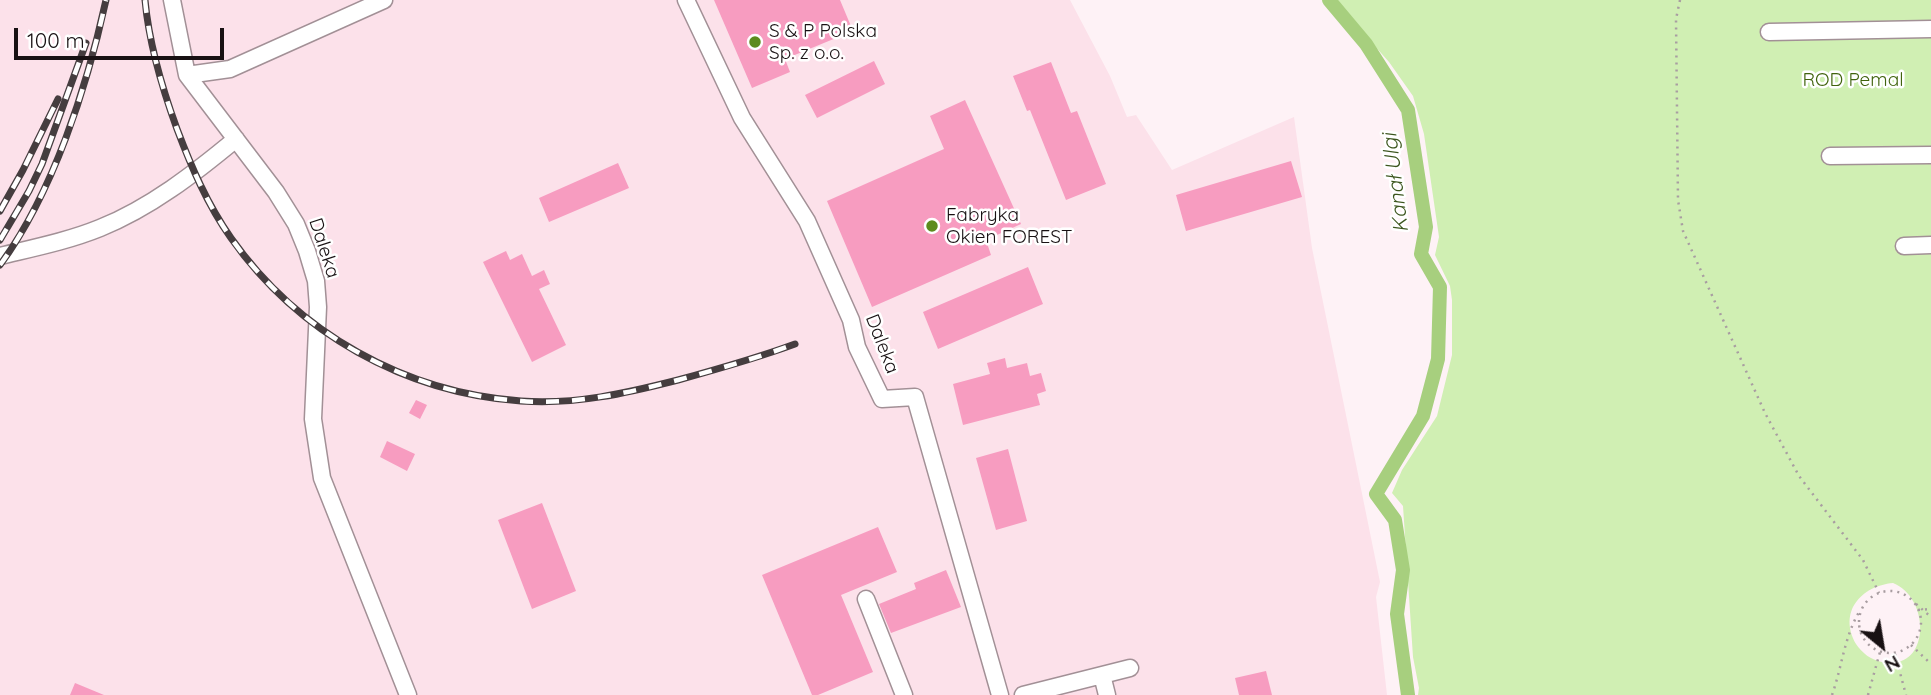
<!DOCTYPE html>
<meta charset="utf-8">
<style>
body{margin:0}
#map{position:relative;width:1931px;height:695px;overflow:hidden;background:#fef2f6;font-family:Quicksand,sans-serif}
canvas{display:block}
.north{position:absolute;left:1847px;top:611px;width:70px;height:70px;-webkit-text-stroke:5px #fff;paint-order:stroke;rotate:150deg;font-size:19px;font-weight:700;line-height:28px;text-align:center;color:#181113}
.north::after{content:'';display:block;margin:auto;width:24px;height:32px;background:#181113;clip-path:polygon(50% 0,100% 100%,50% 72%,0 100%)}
.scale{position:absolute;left:14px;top:28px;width:210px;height:32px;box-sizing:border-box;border:4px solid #181113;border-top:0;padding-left:9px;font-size:21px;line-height:24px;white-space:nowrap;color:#181113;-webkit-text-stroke:5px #fff;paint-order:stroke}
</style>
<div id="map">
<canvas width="1931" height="695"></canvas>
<div class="north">N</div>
<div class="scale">100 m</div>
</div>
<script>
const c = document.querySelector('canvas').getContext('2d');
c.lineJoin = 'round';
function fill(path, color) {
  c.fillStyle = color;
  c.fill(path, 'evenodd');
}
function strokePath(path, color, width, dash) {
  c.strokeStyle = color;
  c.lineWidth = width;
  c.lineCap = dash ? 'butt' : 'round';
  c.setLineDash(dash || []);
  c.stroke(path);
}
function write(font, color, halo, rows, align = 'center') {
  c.font = font + ' Quicksand,sans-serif';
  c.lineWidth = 5;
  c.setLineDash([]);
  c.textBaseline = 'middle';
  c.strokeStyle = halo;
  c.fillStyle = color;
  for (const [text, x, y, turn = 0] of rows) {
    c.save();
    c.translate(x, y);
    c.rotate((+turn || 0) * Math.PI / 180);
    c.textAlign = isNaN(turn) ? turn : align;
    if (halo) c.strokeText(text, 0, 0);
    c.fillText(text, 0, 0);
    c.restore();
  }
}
const built = new Path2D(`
 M0 0H1070L1110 76 1127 117 1136 115 1172 170 1294 117 1312 248 1380 582 1376 597 1387 695H0Z`);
const green = new Path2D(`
 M1334 0H1931V695H1418L1419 688 1413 657 1403 506 1392 493 1402 470 1437 416 1452 355V300L1450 286 1435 255 1439 237 1424 134 1413 96 1389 62ZM1893 583C1931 598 1931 672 1882 662 1871 660 1862 653 1856 644 1838 612 1861 586 1893 583Z`);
const canal = new Path2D(`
 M1329 0 1366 44 1408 110 1426 227 1421 254 1440 287 1438 359 1423 416 1376 494 1395 520 1403 570 1397 614 1408 695`);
const building = new Path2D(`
 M714 0H840L853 31 785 59 790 72 752 88Z
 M874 61 885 84 817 118 805 95Z
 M1051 62 1071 113 1077 111 1106 184 1066 200 1030 110 1027 111 1013 76Z
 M965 100 1021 224 986 240 991 255 872 307 827 201 944 149 930 116Z
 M1291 161 1302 197 1186 231 1176 195Z
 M618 163 629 188 549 222 539 198Z
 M506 251 510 260 522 254 532 276 544 270 550 284 539 289 566 345 532 362 483 262Z
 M1028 267 1043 304 938 349 923 312Z
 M1005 358 1007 368 1027 363 1030 376 1041 373 1046 391 1037 394 1040 405 963 425 953 384 990 374 987 363Z
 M416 400 427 405 420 419 409 413Z
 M387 441 415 454 407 471 380 457Z
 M1008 449 1027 521 996 530 976 458Z
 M542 503 576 591 532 609 498 520Z
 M878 527 897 572 841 595 873 672 818 695H812L762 575Z
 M946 570 961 607 891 633 879 604 916 589 914 583Z
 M1266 671 1272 695H1239L1235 678Z
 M75 683 104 695H70Z`);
const path = new Path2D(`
 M1680 0 1676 19 1678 200 1683 231 1765 413 1799 476 1863 560 1879 593
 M1859 622a31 31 0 1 1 62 0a31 31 0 1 1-62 0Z
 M1916 604 1931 617
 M1918 610 1931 609
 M1911 645 1931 664
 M1895 654 1906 695
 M1832 695C1842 667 1844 638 1859 612
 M1868 695 1880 652`);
const minor = new Path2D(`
 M172 0 187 75 276 192 296 224 307 251 316 281 318 307 313 419 322 478 408 695
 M686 0 742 118 807 221 851 320 857 347 882 399 915 397 1000 695
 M1769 32 1931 29
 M187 75 230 69 384 0
 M1830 156 1931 155
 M1904 246 1931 245
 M0 256C33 248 68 241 100 228 150 208 195 173 236 139
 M866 599 904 695
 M1102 675 1107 695
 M1023 695 1130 668`);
const rail = new Path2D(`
 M145 0C149 43 162 88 177 129 191 166 207 204 231 238 298 333 405 393 521 401 575 405 627 393 678 380 718 369 757 358 795 344
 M0 211 23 170 58 99
 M0 240 29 191 42 164 86 43
 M0 265C53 193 87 87 106 0`);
const markers = [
 [755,42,7,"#5d8b1d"],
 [932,226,7,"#5d8b1d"]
];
const poiNames = [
 ["S & P Polska",769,31],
 ["Sp. z o.o.",769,53],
 ["Fabryka",946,215],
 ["Okien FOREST",946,237]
];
const parkNames = [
 ["ROD Pemal",1853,80]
];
const streetNames = [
 ["Daleka",324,248,72],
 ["Daleka",882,344,69]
];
const waterNames = [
 ["Kanał Ulgi",1396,183,-97]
];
fill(built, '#fce1ea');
fill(green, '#d0efb3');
strokePath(canal, '#a7cf7e', 14);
fill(building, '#f79cc0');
strokePath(minor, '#a29096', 19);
strokePath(path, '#a89da1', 2.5, [2, 5]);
strokePath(minor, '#fff', 16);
strokePath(rail, '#453d3f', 7);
strokePath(rail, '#fff', 4.5, [13]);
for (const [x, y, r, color] of markers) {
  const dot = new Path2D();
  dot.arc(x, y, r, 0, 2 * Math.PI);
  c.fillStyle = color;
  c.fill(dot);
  strokePath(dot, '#fff', 2.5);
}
write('19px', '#181113', '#fff', poiNames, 'left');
write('19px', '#41640e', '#fff', parkNames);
write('19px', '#181113', '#fff', streetNames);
write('italic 21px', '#3b551d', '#fff', waterNames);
</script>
